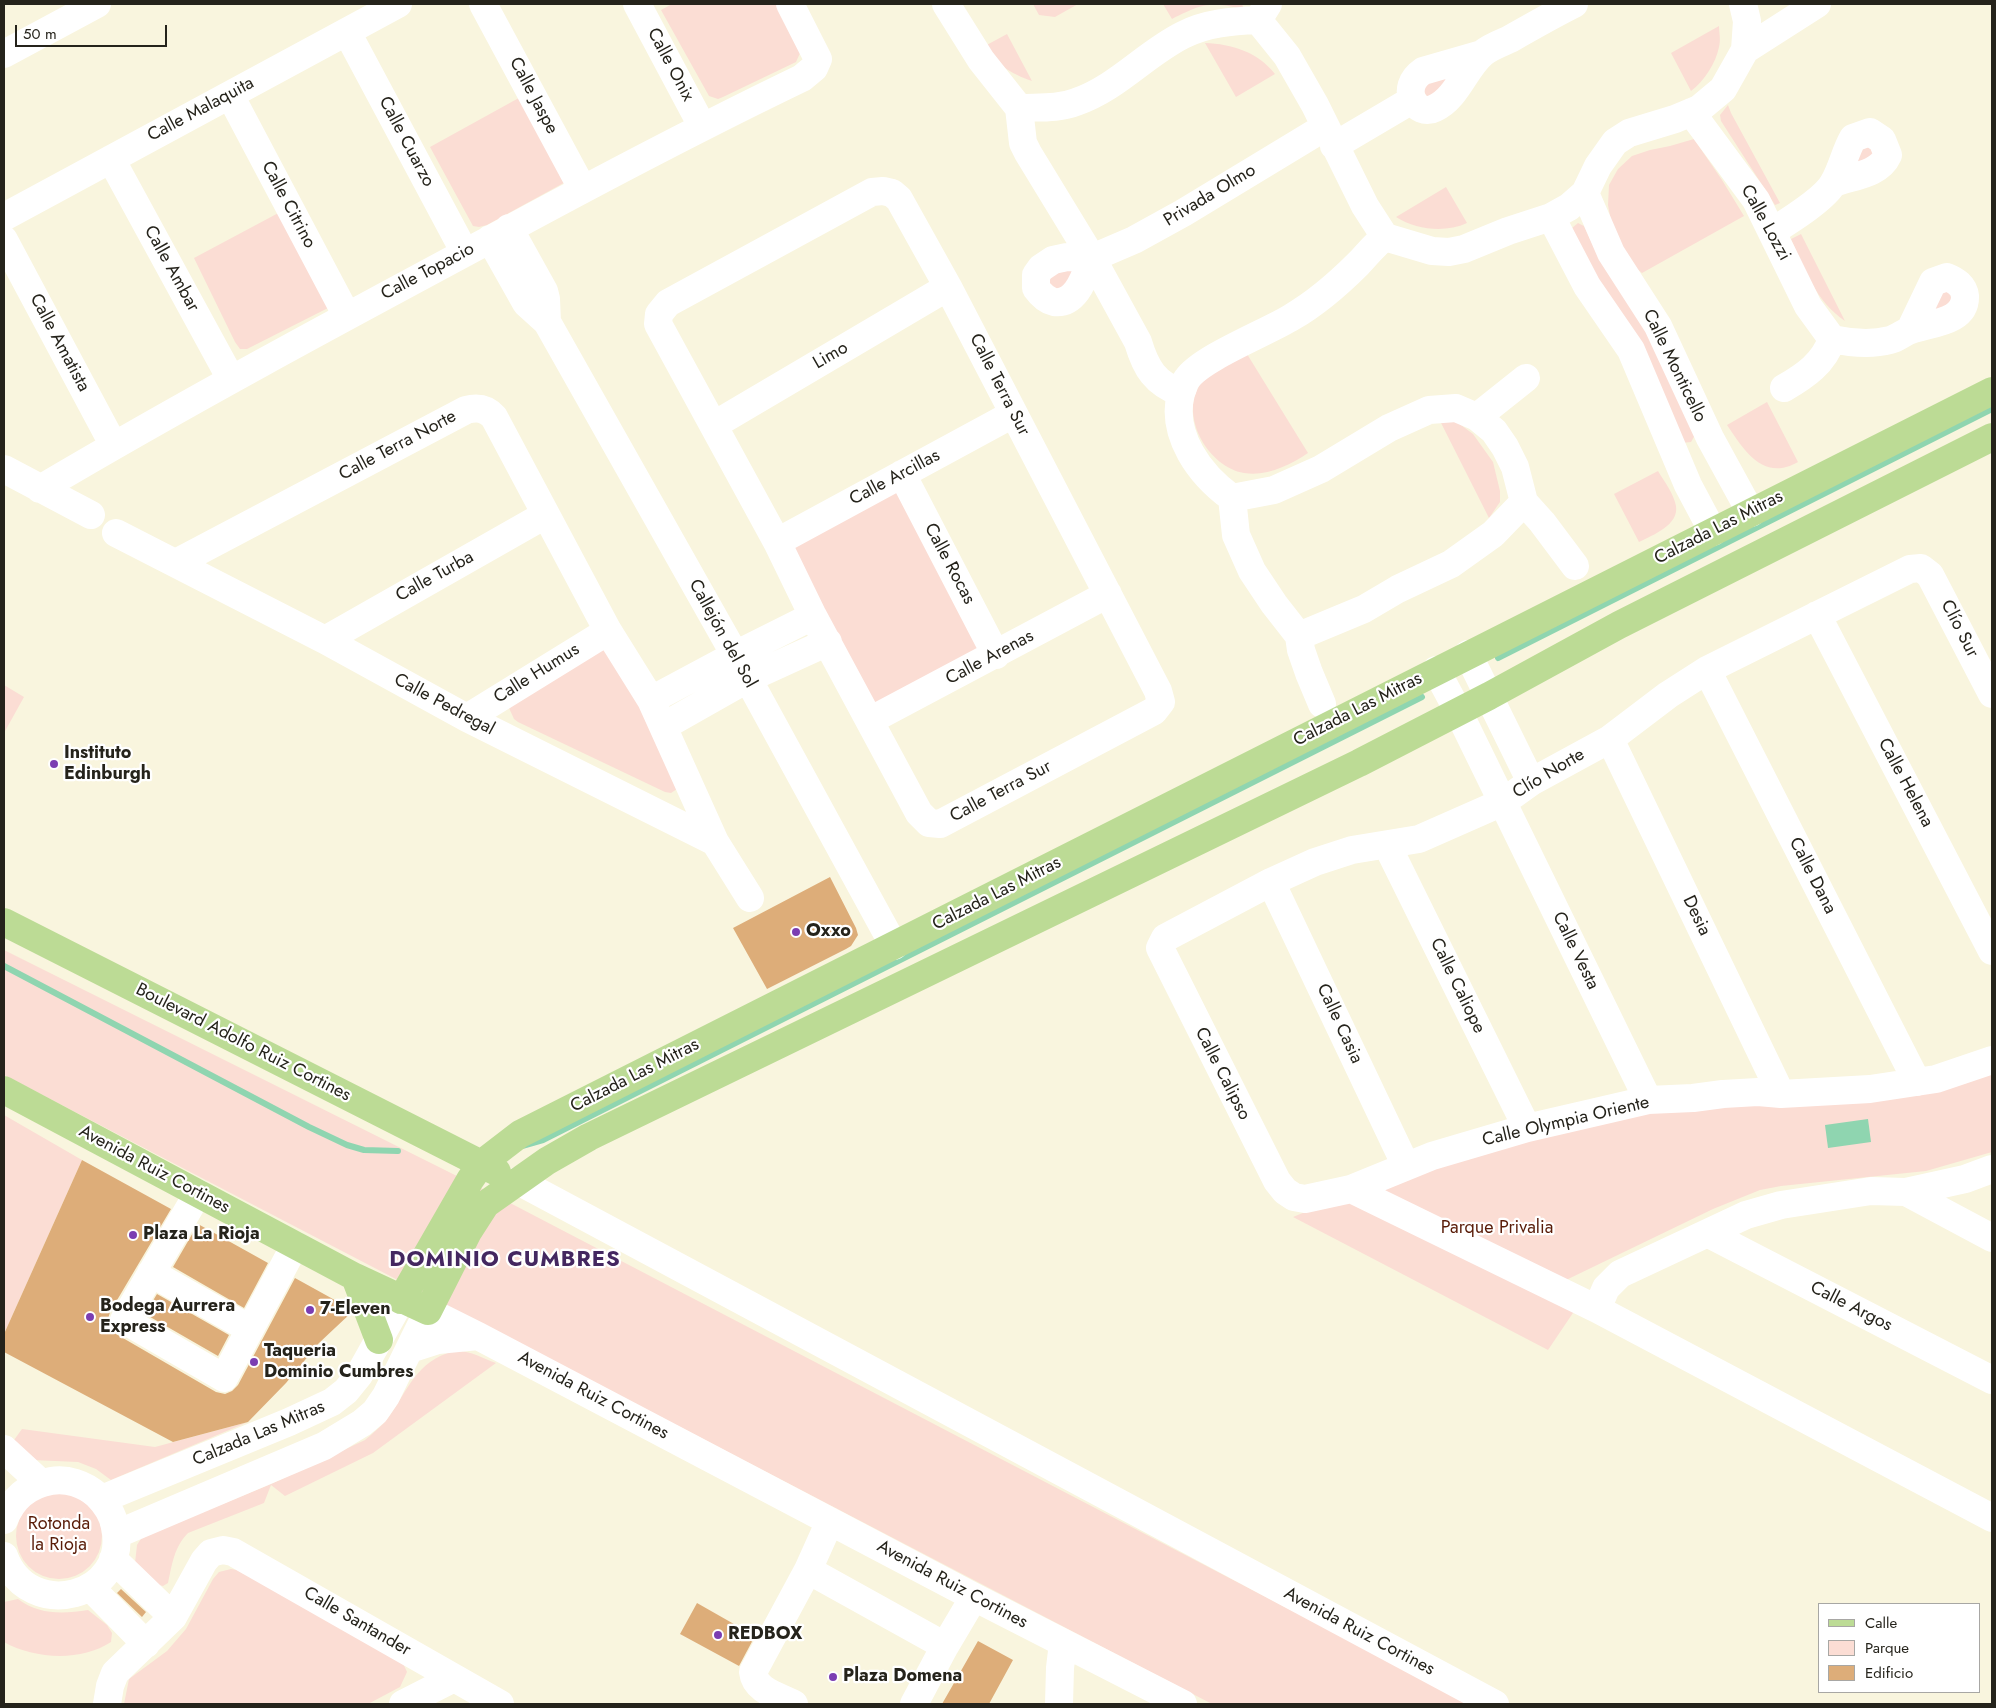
<!DOCTYPE html>
<meta charset="utf-8">
<style>
body{margin:0}
#map{position:relative;width:1996px;height:1708px;overflow:hidden;background:#f9f5de;font-family:Jost,sans-serif}
canvas{display:block}
.frame{position:absolute;inset:0;border:5px solid #25231b;pointer-events:none}
.legend{position:absolute;left:1818px;top:1603px;width:162px;height:90px;box-sizing:border-box;background:#fff;border:1px solid #a8a7a4;margin:0;padding:6px 9px;list-style:none;font-size:15px;color:#25231b}
.legend li{display:flex;align-items:center;gap:10px;height:25px}
.legend b{width:25px;border:1px solid #a8a7a4}
.scale{position:absolute;left:15px;top:25px;width:152px;height:22px;box-sizing:border-box;border:2px solid #25231b;border-top:0;padding-left:6px;font-size:15px;line-height:18px;white-space:nowrap;color:#25231b;-webkit-text-stroke:4px #fff;paint-order:stroke}
</style>
<div id="map">
<canvas width="1996" height="1708"></canvas>
<div class="frame"></div>
<ul class="legend">
<li><b style="height:6px;background:#bcdb95"></b>Calle</li>
<li><b style="height:14px;background:#fbddd4"></b>Parque</li>
<li><b style="height:14px;background:#ddad79"></b>Edificio</li>
</ul>
<div class="scale">50 m</div>
</div>
<script>
const c = document.querySelector('canvas').getContext('2d');
c.lineJoin = 'round';
function fill(path, color) {
  c.fillStyle = color;
  c.fill(path, 'evenodd');
}
function strokePath(path, color, width, dash) {
  c.strokeStyle = color;
  c.lineWidth = width;
  c.lineCap = dash ? 'butt' : 'round';
  c.setLineDash(dash || []);
  c.stroke(path);
}
function write(font, color, halo, rows, align = 'center') {
  c.font = font + ' Jost,sans-serif';
  c.lineWidth = 4.5;
  c.setLineDash([]);
  c.textBaseline = 'middle';
  c.strokeStyle = halo;
  c.fillStyle = color;
  for (const [text, x, y, turn = 0] of rows) {
    c.save();
    c.translate(x, y);
    c.rotate((+turn || 0) * Math.PI / 180);
    c.textAlign = isNaN(turn) ? turn : align;
    if (halo) c.strokeText(text, 0, 0);
    c.fillText(text, 0, 0);
    c.restore();
  }
}
const green = new Path2D(`
 M672 4H780L801 51 796 62 723 97 718 99 709 96 661 10Z
 M1033 4H1078L1055 17 1039 15Z
 M1163 4H1242L1244 9C1209 2 1204 3 1172 19Z
 M1719 26C1719 32 1721 40 1719 47 1716 63 1704 81 1691 91L1671 53Z
 M1007 34 1032 81C1009 73 999 65 983 47Z
 M1205 43C1232 44 1258 52 1275 74L1236 97Z
 M1461 62 1430 101 1418 83Z
 M526 94 571 179 487 225 479 227 473 226 430 147Z
 M1728 105 1731 113 1780 203 1775 205 1721 121 1720 115Z
 M1694 139 1722 180 1744 216 1642 273 1636 268 1613 232 1608 205 1609 185 1618 169 1632 156 1650 150 1670 146Z
 M1859 142 1879 153 1846 168Z
 M1446 187 1467 223C1445 233 1417 230 1396 217Z
 M284 210 330 307 247 349H240L235 342 194 258Z
 M1578 223 1584 226 1600 260 1635 306 1695 435 1691 442 1682 443 1572 228Z
 M1801 234 1845 321C1815 300 1806 272 1791 239Z
 M1085 266 1055 300 1041 277Z
 M1941 284 1960 300 1925 317Z
 M1247 354 1308 453C1290 465 1266 477 1244 473 1209 467 1180 418 1199 386 1209 370 1231 363 1247 354Z
 M1767 402 1798 462C1763 482 1744 450 1727 425Z
 M1438 417 1457 422 1473 434 1493 462 1500 491V502L1489 518Z
 M1658 471C1664 481 1674 494 1676 506 1679 525 1653 535 1639 542L1614 494Z
 M902 474 996 655 871 720 777 542Z
 M599 647 617 653 677 789 671 793 665 792 518 722 514 719 509 708Z
 M4 685 24 697 4 733Z
 M4 950 489 1192 1471 1704H1212L4 1075Z
 M1992 1065V1152L1926 1171 1781 1186 1760 1190 1713 1209 1564 1281 1579 1304 1548 1350 1293 1217 1427 1162 1643 1107Z
 M4 1115 82 1160 4 1334Z
 M454 1351C470 1350 482 1358 496 1363L373 1453 285 1496 271 1485 264 1503 188 1533C174 1547 172 1565 168 1583L163 1586 159 1585 135 1563 137 1545 142 1537 271 1484 365 1440C373 1433 381 1427 388 1418 409 1389 415 1362 454 1351Z
 M248 1422 111 1480 96 1469 78 1462 32 1460 19 1450 14 1440 22 1429 155 1447Z
 M16 1536a43 43 0 1 1 86 0a43 43 0 1 1-86 0Z
 M231 1569 237 1570 402 1661 407 1672 400 1687 368 1704H124L129 1679 167 1651 186 1629 213 1579 219 1572Z
 M18 1599C39 1615 63 1614 88 1610L107 1625 112 1633 111 1642C81 1662 34 1659 4 1642V1602Z`);
const water = new Path2D(`
 M1868 1119 1871 1142 1828 1148 1825 1125Z`);
const stream = new Path2D(`
 M1498 658 1992 409
 M4 966 309 1127 347 1145 364 1150 398 1151
 M522 1146 543 1140 1422 697`);
const building = new Path2D(`
 M830 877 856 928 858 935 851 946 846 949 767 989 733 928Z
 M82 1160 171 1209 110 1312 108 1319 110 1327 116 1334 216 1392 225 1394 232 1391 238 1385 295 1278 351 1309 352 1312 319 1343 286 1383 248 1422 173 1442 4 1352V1334Z
 M198 1224 268 1263 244 1308 173 1267Z
 M157 1294 229 1335 218 1356 145 1314Z
 M121 1589 146 1612 142 1617 117 1593Z
 M697 1603 755 1636 739 1666 680 1634Z
 M978 1641 1013 1660 989 1704H942Z`);
const minor = new Path2D(`
 M483 4 582 188
 M637 4 702 126
 M946 4 981 60 1019 108 1023 143 1028 153 1092 258 1138 342C1146 369 1155 383 1181 393 1170 435 1200 475 1232 498L1236 535 1252 571 1274 604 1299 636 1301 650 1309 673 1322 704
 M1258 20 1287 56 1315 105 1365 206 1385 237
 M347 32 465 253
 M1745 50 1817 4
 M4 54 97 4
 M1482 54 1423 71C1398 88 1416 118 1435 108 1457 98 1465 68 1483 53 1490 47 1501 43 1510 39 1531 27 1552 15 1574 4
 M230 95 347 316
 M1019 108C1038 107 1058 109 1076 102 1117 88 1145 54 1183 35 1206 23 1233 21 1258 20L1268 4
 M1691 112 1756 200 1808 306 1832 339
 M1334 146 1412 100
 M111 159 231 379
 M883 191 892 193 899 199 948 287 1158 691 1161 702 1154 711 940 824 929 823 919 813 813 616 777 542 658 324 659 314 668 303 872 192Z
 M1585 193 1611 253 1658 326 1710 438 1751 513
 M4 217 398 4
 M1551 217 1587 286 1631 350 1688 485 1713 532
 M509 228 544 291 546 299 547 322
 M1773 231C1789 221 1826 198 1834 182 1842 168 1845 152 1853 138L1870 132 1882 140 1888 155C1879 175 1852 176 1834 183
 M490 239 526 303 547 322 735 655 894 946
 M4 240 114 446
 M1092 258C1085 275 1077 305 1054 302 1046 300 1041 295 1036 288V275L1041 268 1053 260 1067 257 1092 258 1134 240 1183 213 1325 127
 M1832 339C1851 343 1871 345 1890 340 1898 338 1904 332 1911 330 1929 323 1966 323 1965 296 1964 286 1955 280 1947 277L1933 282 1910 330
 M1784 388C1805 376 1824 363 1832 339
 M1181 393C1183 389 1184 383 1187 379 1201 358 1268 332 1292 317 1316 303 1338 284 1358 264 1367 255 1374 245 1385 237L1432 251 1449 252 1464 249 1508 231 1551 217 1569 207 1585 193 1598 166 1615 142 1629 133 1675 119 1699 109 1723 89 1745 50 1747 21 1743 4
 M1477 417 1526 378
 M714 425 948 287
 M4 469 91 515
 M902 474 996 655
 M40 489C187 402 338 321 489 240 592 184 696 129 802 78L814 68 818 59 790 4
 M1232 498 1274 490 1321 469 1389 428 1429 410 1456 408 1477 417 1494 431 1505 447 1515 467 1524 502 1542 522 1575 566
 M116 533 325 640 467 718 715 842
 M777 542 1013 414
 M176 563 466 410C477 407 486 408 494 417L608 631 651 700 715 842 750 898
 M1817 615 1992 951
 M1299 636 1364 609 1398 589 1451 564 1493 534 1524 502
 M325 640 545 515
 M1468 654 1531 782
 M1436 670 1458 711 1648 1100
 M1707 670 1917 1082
 M1992 694 1930 575 1921 568 1910 569 1707 670 1668 695 1610 739 1531 782 1503 802 1419 839 1352 850 1315 862 1271 882 1165 938 1160 948 1277 1181 1285 1191 1294 1197 1305 1199 1351 1189 1432 1156 1527 1128 1648 1100 1693 1098 1723 1094 1758 1092 1781 1094 1870 1089 1936 1079 1992 1060
 M651 700 735 655 813 616
 M467 718 608 631
 M871 720 1108 594
 M664 726 747 679 828 642
 M1610 739 1781 1094
 M1387 845 1527 1128
 M1271 882 1406 1166
 M518 1181 1495 1704
 M1351 1189 1597 1309 1992 1518
 M1906 1192 1992 1238
 M198 1193 124 1320 224 1378 295 1245
 M1709 1234 1992 1380
 M151 1273 250 1329
 M1597 1309 1606 1288 1620 1274 1746 1215 1781 1205 1871 1191 1906 1192 1965 1179 1992 1169
 M410 1349 438 1340 478 1336
 M4 1449 41 1483
 M102 1499 289 1422 332 1402 346 1391 359 1375 401 1300
 M4 1520C12 1499 28 1485 51 1481 67 1478 84 1484 97 1495 106 1504 113 1514 115 1527 130 1597 29 1624 4 1556
 M117 1534 324 1446 362 1423 375 1412 386 1396 428 1311 478 1336 974 1597 1183 1704
 M113 1559 173 1617
 M808 1570 945 1646
 M90 1587 146 1644
 M107 1704 110 1686 115 1673 173 1617 204 1561 211 1553 223 1550 233 1552 500 1704
 M403 1704 454 1678
 M794 1704C779 1696 755 1691 753 1672L808 1570 830 1521
 M914 1704 945 1646 974 1597
 M1059 1704 1060 1668 1063 1643`);
const major = new Path2D(`
 M4 922 497 1172
 M4 1090 355 1277 428 1311 468 1232 486 1204 547 1161 589 1137 1359 763 1489 696 1619 625 1992 437
 M355 1277 379 1340
 M401 1300 470 1180 481 1164 520 1134 1992 391`);
const markers = [
 [54,764,5,"#7b3db2"],
 [796,932,5,"#7b3db2"],
 [133,1235,5,"#7b3db2"],
 [310,1310,5,"#7b3db2"],
 [90,1317,5,"#7b3db2"],
 [254,1362,5,"#7b3db2"],
 [718,1635,5,"#7b3db2"],
 [833,1677,5,"#7b3db2"]
];
const streetNames = [
 ["Calle Onix",670,65,62],
 ["Calle Jaspe",533,96,62],
 ["Calle Malaquita",201,110,-28],
 ["Calle Cuarzo",406,142,62],
 ["Privada Olmo",1210,196,-31],
 ["Calle Citrino",288,205,62],
 ["Calle Lozzi",1765,223,61],
 ["Calle Ambar",171,269,61],
 ["Calle Topacio",428,272,-28],
 ["Calle Amatista",59,343,62],
 ["Limo",831,356,-30],
 ["Calle Monticello",1674,366,64],
 ["Calle Terra Sur",999,385,63],
 ["Calle Terra Norte",398,446,-28],
 ["Calle Arcillas",895,478,-28],
 ["Calzada Las Mitras",1719,528,-27],
 ["Calle Rocas",949,564,62],
 ["Calle Turba",435,577,-29],
 ["Clío Sur",1959,629,63],
 ["Callejón del Sol",722,634,61],
 ["Calle Arenas",990,658,-28],
 ["Calle Humus",537,674,-32],
 ["Calle Pedregal",444,705,28],
 ["Calzada Las Mitras",1358,710,-27],
 ["Clío Norte",1549,774,-31],
 ["Calle Helena",1905,783,62],
 ["Calle Terra Sur",1001,792,-28],
 ["Calle Dana",1812,876,63],
 ["Calzada Las Mitras",997,894,-27],
 ["Desia",1696,916,64],
 ["Calle Vesta",1575,951,64],
 ["Calle Caliope",1457,986,64],
 ["Calle Casia",1339,1024,65],
 ["Boulevard Adolfo Ruiz Cortines",243,1043,27],
 ["Calle Calipso",1222,1074,63],
 ["Calzada Las Mitras",635,1076,-27],
 ["Calle Olympia Oriente",1566,1122,-13],
 ["Avenida Ruiz Cortines",154,1170,28],
 ["Calle Argos",1851,1307,27],
 ["Avenida Ruiz Cortines",593,1396,28],
 ["Calzada Las Mitras",259,1434,-23],
 ["Avenida Ruiz Cortines",952,1585,28],
 ["Calle Santander",357,1622,30],
 ["Avenida Ruiz Cortines",1359,1632,28]
];
const poiNames = [
 ["Instituto",64,754],
 ["Edinburgh",64,775],
 ["Oxxo",806,932],
 ["Plaza La Rioja",143,1235],
 ["Bodega Aurrera",100,1307],
 ["Express",100,1328],
 ["7-Eleven",320,1310],
 ["Taqueria",264,1352],
 ["Dominio Cumbres",264,1373],
 ["REDBOX",728,1635],
 ["Plaza Domena",843,1677]
];
const parkNames = [
 ["Parque Privalia",1497,1229],
 ["Rotonda",59,1525],
 ["la Rioja",59,1546]
];
const districtNames = [
 ["DOMINIO CUMBRES",505,1261]
];
fill(green, '#fbddd4');
fill(water, '#8fd5b0');
strokePath(stream, '#8fd5b0', 6);
fill(building, '#ddad79');
strokePath(minor, '#fff', 28);
strokePath(major, '#bcdb95', 28);
for (const [x, y, r, color] of markers) {
  const dot = new Path2D();
  dot.arc(x, y, r, 0, 2 * Math.PI);
  c.fillStyle = color;
  c.fill(dot);
  strokePath(dot, '#fff', 2);
}
write('18px', '#25231b', '#fff', streetNames);
write('bold 18px', '#25231b', '#fff', poiNames, 'left');
write('18px', '#591c08', '#fff', parkNames);
c.letterSpacing = '1px';
write('bold 22px', '#442760', '#fff', districtNames);
c.letterSpacing = '0px';
</script>
